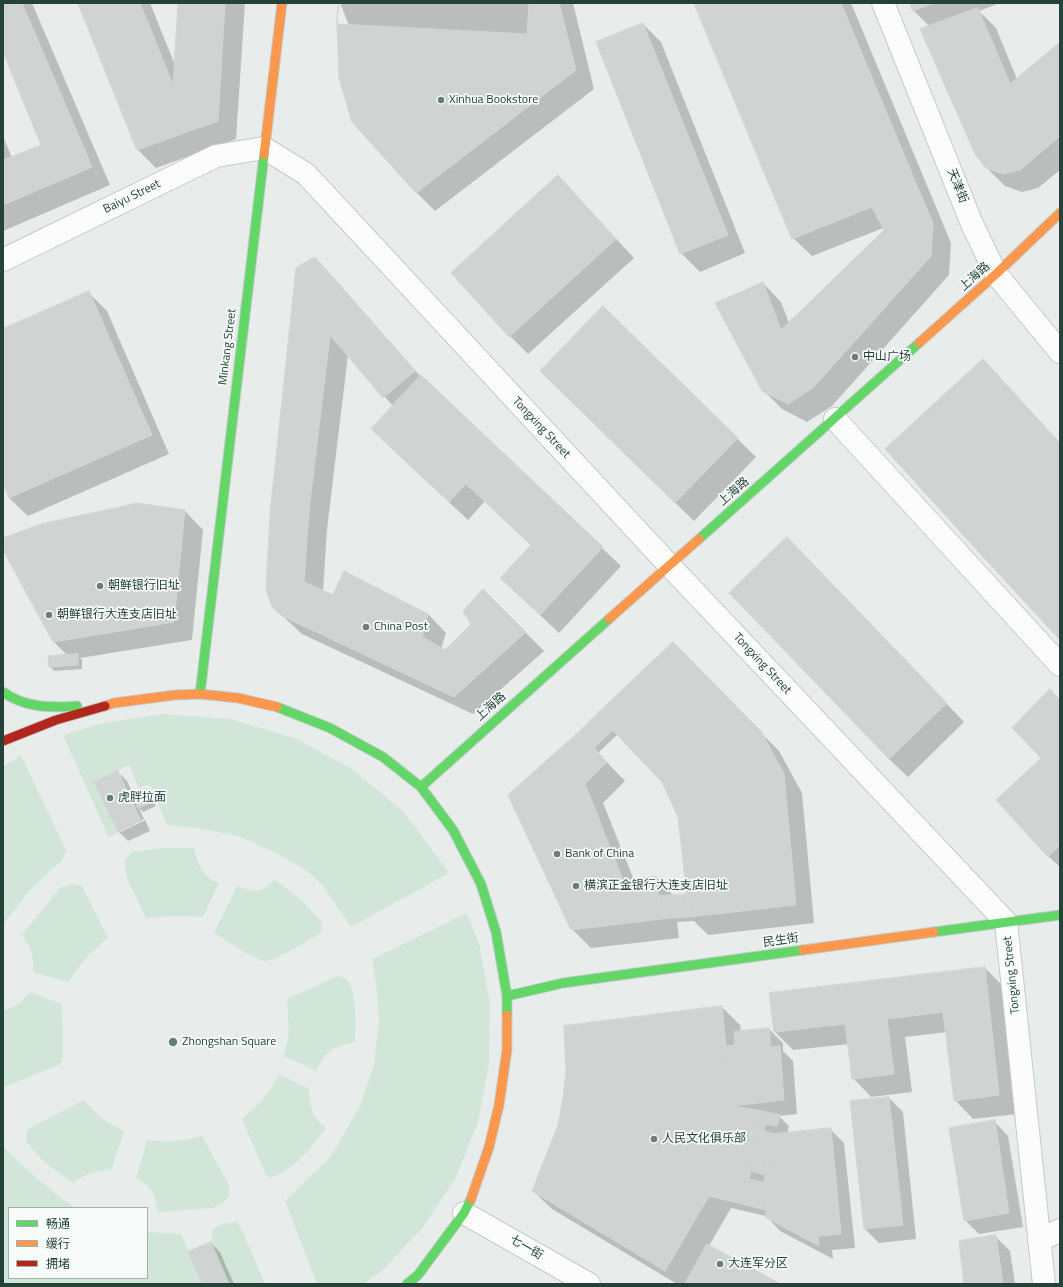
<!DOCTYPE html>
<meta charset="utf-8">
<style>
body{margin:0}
#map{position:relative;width:1063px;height:1287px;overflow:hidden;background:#e8edeb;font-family:"Titillium Web","Noto Sans SC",sans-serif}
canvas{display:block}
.frame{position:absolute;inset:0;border:4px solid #24423a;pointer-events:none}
.legend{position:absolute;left:8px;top:1207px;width:140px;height:72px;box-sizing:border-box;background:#f7fbf9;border:1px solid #a3b1ad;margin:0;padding:5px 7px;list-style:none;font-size:12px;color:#24423a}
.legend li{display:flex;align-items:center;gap:8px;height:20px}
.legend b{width:20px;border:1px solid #a3b1ad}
</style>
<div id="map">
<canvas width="1063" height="1287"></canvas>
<div class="frame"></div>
<ul class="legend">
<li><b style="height:5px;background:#63d668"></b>畅通</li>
<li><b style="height:5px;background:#ff974d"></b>缓行</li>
<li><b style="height:5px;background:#b3261e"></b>拥堵</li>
</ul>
</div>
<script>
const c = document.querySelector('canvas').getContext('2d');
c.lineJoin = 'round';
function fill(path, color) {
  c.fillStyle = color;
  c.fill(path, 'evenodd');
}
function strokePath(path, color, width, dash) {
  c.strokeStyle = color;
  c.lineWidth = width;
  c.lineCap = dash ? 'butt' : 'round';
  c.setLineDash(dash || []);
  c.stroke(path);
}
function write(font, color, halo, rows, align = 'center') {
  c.font = font + ' "Titillium Web","Noto Sans SC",sans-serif';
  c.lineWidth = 3.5;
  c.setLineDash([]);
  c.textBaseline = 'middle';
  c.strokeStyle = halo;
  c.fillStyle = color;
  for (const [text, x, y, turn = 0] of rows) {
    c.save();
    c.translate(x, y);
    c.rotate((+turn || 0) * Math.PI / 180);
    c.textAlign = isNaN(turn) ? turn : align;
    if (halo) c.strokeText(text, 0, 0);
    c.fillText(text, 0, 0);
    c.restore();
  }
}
const green = new Path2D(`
 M162 714 230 719 297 739 352 769 405 813 449 873 351 927 321 883 301 867 272 851 238 836 197 828 167 825 150 784 139 788 129 765 94 782 118 832 109 838 63 735 99 724Z
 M21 755 66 850 63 859 28 892 3 925V767Z
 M162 848H194C198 865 202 876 219 883L203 917 174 916 146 918 127 879 124 861 132 852Z
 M274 879 300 899 322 922 321 933C311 938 276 961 266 961 256 961 224 939 214 933L237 886C253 892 263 894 274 879Z
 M72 884 82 886 108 938C90 953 81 962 69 982L33 972C34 954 31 950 22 935L60 888Z
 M467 913 480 947 490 1005 489 1064 478 1122 456 1177 424 1226 384 1269 364 1284H317L285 1201 331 1156 360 1106 374 1065 379 1021 376 983 372 959Z
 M338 976C342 977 346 978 349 982 356 992 356 1029 355 1042 331 1047 328 1050 316 1071L284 1056 289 1032 287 999Z
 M30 992 62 1004 63 1056 61 1063 54 1067 6 1086H3V1011C15 1007 22 1002 30 992Z
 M279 1074 309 1089C311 1110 310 1114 326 1128 311 1148 294 1170 270 1178L265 1173 242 1119C259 1104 268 1096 279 1074Z
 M84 1100C98 1116 105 1122 124 1131L111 1170C94 1171 87 1173 73 1183L42 1160 27 1143 26 1134 30 1128Z
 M202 1136 229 1185V1196L223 1203 213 1208 158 1212C154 1192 155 1189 136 1178L147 1140C168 1143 182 1141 202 1136Z
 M3 1148 6 1149C28 1171 50 1192 76 1208H9V1278H147V1232L181 1234 202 1284H3Z
 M237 1222 242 1230 265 1284H229L211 1242 213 1229 222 1224Z`);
const shadow = new Path2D(`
 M3 3H32L110 185 3 231V136L12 158 43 145 3 50Z
 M79 3H150L175 65 179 3H245L236 139 156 168 138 150Z
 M340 3H573L594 89 435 211 416 192Z
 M695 3H851L951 243 949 275 832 406 807 422 782 409 763 390V283L781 302 789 323 885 231 883 228 812 256 793 238Z
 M911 3H1000L979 11 996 28 1017 79 1060 44V170L1038 188 1022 192 1005 186 986 167 930 27 914 11Z
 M643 24 661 42 745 253 700 272 681 253Z
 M558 176 634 258 528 354 510 336Z
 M315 259 333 277 421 377 621 566 559 633 520 596 532 546 485 501 468 520 390 447 393 406 348 355 327 529 323 591 334 596 428 614 446 633 441 649 445 651 472 624 483 590 544 651 473 714 302 634 273 607Z
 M89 293 107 311 169 454 28 516 9 498 3 483V330Z
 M603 308 756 457 694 521 560 390Z
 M983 360 1060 443V639Z
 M185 511 203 530 192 640 80 658 82 660V669L54 671 50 666 68 656 53 641 3 548V539Z
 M787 538 964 722 908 777 889 759Z
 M673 644 779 751 802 793 814 923 708 935 694 921 677 922 679 938 591 948 572 929 582 736ZM618 734 662 782 679 817 688 895 674 896 656 877 634 880 603 803 625 781 598 753Z
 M1060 701V867L1048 856 1043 758Z
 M118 772 127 781 134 796 146 791 150 795 156 806 143 812 139 808 144 819 121 829V832L145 820 150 831 128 841 118 831Z
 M985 968 1003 986 1017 1114 973 1119 955 1100 947 1032 905 1037 912 1092 871 1097 853 1078 849 1044 793 1050 775 1032 770 994Z
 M722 1007 740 1025 741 1032 769 1029 783 1043V1051L793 1061 797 1114 779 1116 789 1126 787 1134 830 1129 844 1143 855 1248 832 1250 833 1259 780 1231 766 1216 731 1208 709 1246 778 1284H677L552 1209 533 1191Z
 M889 1098 903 1112 916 1239 879 1243 865 1229Z
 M994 1121 1008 1136 1023 1227 979 1234 965 1220Z
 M996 1237 1010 1251 1015 1284H965Z
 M211 1243 220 1252 234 1284H203Z`);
const building = new Path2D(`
 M3 3H22L92 167 3 205V159V160L41 145 3 52Z
 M78 3H140L173 85 178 3H225L218 121 137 150Z
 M339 3H559L576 70 416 193 352 122 339 78 337 24Z
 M339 3H529L527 34 337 24Z
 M694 3H841L917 186 872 207 792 239Z
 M910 3H934L913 11Z
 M978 8 1010 84 1060 42V136L1020 170 1003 174 986 168 976 156 920 29Z
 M643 23 728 235 680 254 596 42Z
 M558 175 616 239 509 337 451 273Z
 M917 186 933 223 931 256 813 388 788 404 762 391 715 303 763 282 781 330 884 230 872 207Z
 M315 257 415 371 383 398 330 335 309 510 271 504 296 268Z
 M89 291 152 435 9 498 3 485V329Z
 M603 306 738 438 675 503 540 371Z
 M983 359 1060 443V490L985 559 885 449Z
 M421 375 603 547 540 615 500 578 531 545 466 484 449 502 371 429Z
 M1060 490V640L985 559Z
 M138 503 185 510 174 622 53 642 3 550V538L41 524Z
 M271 504 309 510 304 582 333 595 344 571 428 614 422 637 445 650 471 624 463 611 483 589 526 632 454 697 282 616 272 607 266 590Z
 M787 537 947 703 889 759 729 593Z
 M673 642 761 731 784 774 796 905 689 917 678 817 662 782 597 714Z
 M78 654V665L49 667 48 656Z
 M1050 689 1060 700V845L1048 857 996 800 1041 758 1012 728Z
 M597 714 613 730 594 748 579 732Z
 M579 732 607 762 585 784 623 880 656 876 661 919 571 930 508 795Z
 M118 771 141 821 118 832 94 782Z
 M146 789 152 802 138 808 132 796Z
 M687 894 689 917 661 919 659 896Z
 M985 967 999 1095 954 1101 943 1012 887 1019 894 1074 852 1079 845 1024 774 1032 769 993Z
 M722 1006 732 1106 762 1111 745 1190 716 1184 665 1271 532 1191 558 1125 563 1098 566 1070 564 1026Z
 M769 1028 771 1047 780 1046 784 1100 732 1106 726 1046 735 1045 734 1032Z
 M889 1097 903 1225 864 1229 850 1101Z
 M762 1111 780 1115 777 1126 765 1124 764 1131 775 1134 765 1175 751 1171 749 1179 772 1184 766 1210 709 1196 716 1184 745 1190Z
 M995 1120 1009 1213 964 1221 949 1128Z
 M831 1128 841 1234 818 1236 819 1246 765 1217 772 1184 764 1182 775 1134Z
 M996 1235 1003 1284H964L959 1241Z
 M211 1242 229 1284H202L188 1252Z
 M707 1244 781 1284H685Z`);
const street = new Path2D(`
 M883 3 972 224 996 274 1060 352
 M3 260 216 156 264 148 306 174 669 565 1006 922 1044 1284
 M835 419 1060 665
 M464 1213 589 1284
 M1039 1241 1060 1230`);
const fast = new Path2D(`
 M699 539 919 343
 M3 692C25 708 51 708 77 706
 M200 694 264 155
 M277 707 330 728 383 757 421 787 453 830 481 884 496 932 507 996V1015
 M421 787 609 619
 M934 932 1060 915
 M507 996 563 983 803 950
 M407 1284 418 1275 464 1213 471 1199`);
const slow = new Path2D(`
 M264 155 282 3
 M919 343 996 274 1060 213
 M609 619 699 539
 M105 706 114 703 175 695 200 694 238 698 277 707
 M803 950 934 932
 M471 1199 489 1147 499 1105 507 1050V1015`);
const jam = new Path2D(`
 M3 741 56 720 105 706`);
const markers = [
 [441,100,4,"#697e78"],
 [855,357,4,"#697e78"],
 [100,586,4,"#697e78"],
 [49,615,4,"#697e78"],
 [366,627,4,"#697e78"],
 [110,798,4,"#697e78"],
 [557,854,4,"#697e78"],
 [576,886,4,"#697e78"],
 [173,1042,5,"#697e78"],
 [654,1139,4,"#697e78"],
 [720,1264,4,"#697e78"]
];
const poiNames = [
 ["Xinhua Bookstore",449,100],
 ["中山广场",863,357],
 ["朝鲜银行旧址",108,586],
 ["朝鲜银行大连支店旧址",57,615],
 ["China Post",374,627],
 ["虎胖拉面",118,798],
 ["Bank of China",565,854],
 ["横滨正金银行大连支店旧址",584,886],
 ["Zhongshan Square",182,1042],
 ["人民文化俱乐部",662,1139],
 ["大连军分区",728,1264]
];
const streetNames = [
 ["天津街",957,186,68],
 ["Baiyu Street",132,197,-26],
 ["上海路",975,277,-42],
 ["Minkang Street",228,347,-83],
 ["Tongxing Street",541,428,47],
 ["上海路",734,492,-41],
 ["Tongxing Street",762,664,47],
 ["上海路",491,707,-42],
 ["民生街",781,941,-8],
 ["Tongxing Street",1012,975,-96],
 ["七一街",526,1248,30]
];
fill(green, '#d1e6d8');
fill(shadow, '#0003');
fill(building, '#cfd4d2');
strokePath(building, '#d1d6d4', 1);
strokePath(street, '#c5cac8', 24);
strokePath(fast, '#c3cbc8', 11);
strokePath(slow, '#c3cbc8', 11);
strokePath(jam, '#c3cbc8', 11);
strokePath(street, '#fcfcfc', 22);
strokePath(fast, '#63d668', 9);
strokePath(slow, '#ff974d', 9);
strokePath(jam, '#b3261e', 9);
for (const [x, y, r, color] of markers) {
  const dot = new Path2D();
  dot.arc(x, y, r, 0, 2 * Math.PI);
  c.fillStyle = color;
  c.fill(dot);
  strokePath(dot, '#f7fbf9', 1.5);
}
write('12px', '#24423a', '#f7fbf9', poiNames, 'left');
write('12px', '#24423a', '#f7fbf9', streetNames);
</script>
